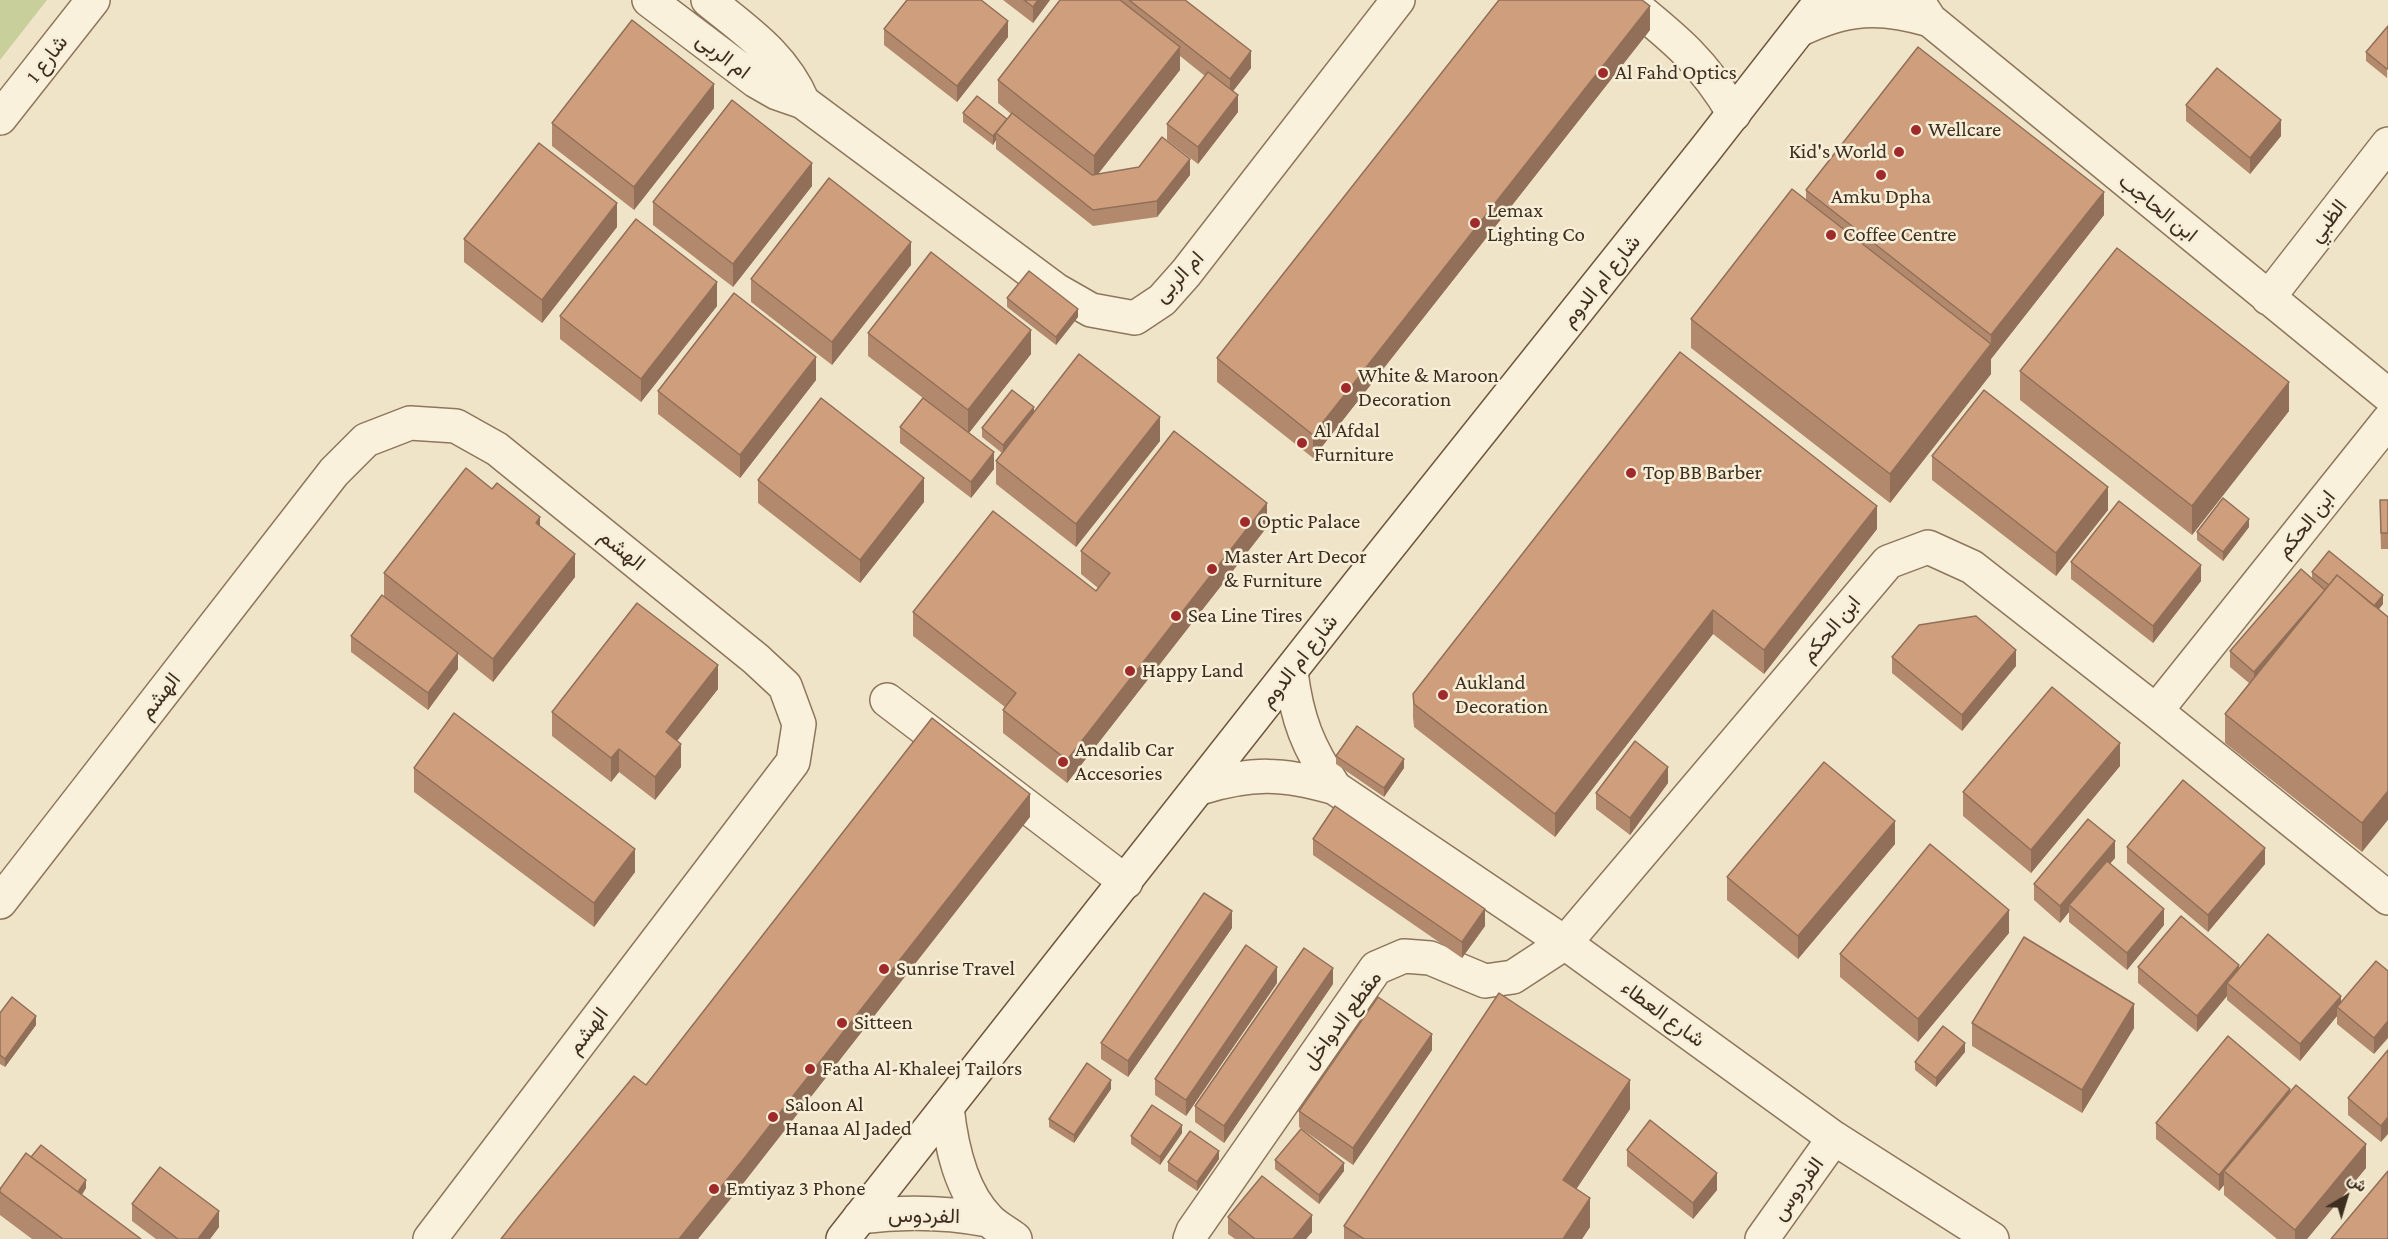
<!DOCTYPE html>
<meta charset="utf-8">
<style>
body{margin:0}
#map{position:relative;width:2388px;height:1239px;overflow:hidden;background:#f0e4c8;font-family:"Crimson Pro",Vazirmatn,serif}
canvas{display:block}
.north{position:absolute;left:2316px;top:1167px;width:60px;height:60px;-webkit-text-stroke:4px #f7eed8;paint-order:stroke;rotate:38deg;font-size:16px;font-weight:700;line-height:24px;text-align:center;color:#3d2e20}
.north::after{content:'';display:block;margin:auto;width:21px;height:27px;background:#3d2e20;clip-path:polygon(50% 0,100% 100%,50% 72%,0 100%)}
</style>
<div id="map">
<canvas width="2388" height="1239"></canvas>
<div class="north">ش</div>
</div>
<script>
const c = document.querySelector('canvas').getContext('2d');
c.lineJoin = 'round';
function fill(path, color) {
  c.fillStyle = color;
  c.fill(path, 'evenodd');
}
function strokePath(path, color, width, dash) {
  c.strokeStyle = color;
  c.lineWidth = width;
  c.lineCap = dash ? 'butt' : 'round';
  c.setLineDash(dash || []);
  c.stroke(path);
}
function write(font, color, halo, rows, align = 'center') {
  c.font = font + ' "Crimson Pro",Vazirmatn,serif';
  c.lineWidth = 5;
  c.setLineDash([]);
  c.textBaseline = 'middle';
  c.strokeStyle = halo;
  c.fillStyle = color;
  for (const [text, x, y, turn = 0] of rows) {
    c.save();
    c.translate(x, y);
    c.rotate((+turn || 0) * Math.PI / 180);
    c.textAlign = isNaN(turn) ? turn : align;
    if (halo) c.strokeText(text, 0, 0);
    c.fillText(text, 0, 0);
    c.restore();
  }
}
const green = new Path2D(`
 M0 0H47L0 60Z`);
const street = new Path2D(`
 M649 0 756 81 777 93 803 102 1056 290 1091 310 1135 318 1162 300 1186 273 1398 0
 M708 0C746 31 783 55 803 102
 M1627 0C1674 38 1703 61 1734 114
 M1917 0 1930 20 2388 395
 M1799 30C1846 7 1880 5 1930 20
 M0 118 93 0
 M2268 298 2388 144
 M1291 672C1297 720 1308 747 1335 788
 M887 700 1126 882
 M2156 711 2388 421
 M1200 788C1252 772 1283 773 1335 788L1565 943 1834 1138 1992 1239
 M0 902 334 472 366 440 410 423 456 426 497 449 756 659 785 686 799 724 793 762 430 1239
 M947 1107C951 1145 960 1191 989 1220 996 1227 1007 1233 1015 1239
 M860 1217C904 1211 945 1212 988 1220
 M1190 1239 1193 1231 1376 968 1404 956 1430 958 1485 981 1513 977 1565 943 1888 562 1928 547 1972 567 2156 711 2388 898
 M1762 1239 1834 1138`);
const secondary = new Path2D(`
 M843 1239 1358 585 1705 150 1822 0`);
const wall = new Path2D(`
 M1003 0H1050L1033 23Z
 M1060 0H1185L1251 68 1233 91 1238 112 1198 164 1167 140V124L1205 76 1180 56V70L1098 174 1190 175 1157 217 1093 226 996 149V140L993 145 963 122V113L1007 120 1011 114 998 103V80Z
 M2388 26 2387 78 2366 61V52Z
 M884 29 1008 37 957 102 884 45Z
 M1650 30 1313 458 1217 382V358Z
 M2186 105 2281 136 2250 174 2186 121Z
 M714 108 634 210 552 146V123Z
 M812 186 733 287 653 225V202Z
 M1806 190 2104 215 1991 359V374L1890 503 1691 348V319L1806 200Z
 M617 227 542 323 464 262V239Z
 M911 265 832 365 751 302V279Z
 M1007 298 1078 317 1056 345 1007 307Z
 M717 306 641 402 560 339V316Z
 M868 333 1031 354 969 433 994 469 971 498 900 443V427L923 398 868 356Z
 M2020 371 2289 411 2192 535 2020 400Z
 M816 380 740 478 658 414V391Z
 M1034 412 1160 441 1076 547 996 484V461L1002 453 982 437V428Z
 M1932 456 2108 510 2056 576 1932 480Z
 M758 480 924 502 860 583 758 503Z
 M2388 500V549H2381L2380 516Z
 M540 527 575 577 493 682 458 654V669L428 710 351 652V636L384 596V573Z
 M1267 527 1067 783 1003 733V710L1005 707 913 636V612L1096 591 1098 588 1081 574V551Z
 M2249 527 2223 561 2197 540V532Z
 M1877 529 1764 674 1713 634 1555 837 1414 727 1413 717V694Z
 M2071 562 2201 581 2153 643 2071 579Z
 M2312 572 2383 604 2379 609 2362 852 2225 743V714L2249 683 2230 667V651L2312 579Z
 M1892 657 2016 666 1962 731 1892 673Z
 M718 689 677 741 681 767 655 800 619 772 611 782 552 736V712Z
 M1336 756 1404 768 1384 797 1336 764Z
 M2120 766 2031 873 1963 816V792Z
 M414 768 635 872 594 927 414 792Z
 M1668 783 1630 835 1596 809V793Z
 M1313 839 1485 926 1462 958 1313 855Z
 M1895 844 1798 959 1727 900V877Z
 M2127 847 2265 864 2208 932 2127 863Z
 M2115 858 2110 863 2164 925 2127 970 2069 922V912L2060 923 2034 900V884Z
 M1232 928 1128 1077 1101 1059V1043Z
 M2009 933 1918 1042 1840 977V954Z
 M2376 961 2374 1054 2337 1024V1016L2300 1061 2227 1000V996L2197 1032 2138 983V967L2239 969 2341 1003Z
 M1277 983 1186 1116 1155 1095V1079Z
 M1333 984 1224 1143 1195 1122V1106Z
 M0 1013 36 1025 5 1067 0 1064Z
 M1972 1023 2134 1028 2082 1113 1972 1046Z
 M1432 1050 1353 1165 1299 1127V1111Z
 M2388 1050 2381 1142 2348 1115V1098Z
 M1965 1052 1936 1087 1915 1070V1062Z
 M1111 1089 1074 1143 1049 1127V1119Z
 M2290 1092 2366 1168 2307 1239H2277L2224 1195V1185L2219 1191 2156 1139V1123Z
 M1630 1109 1576 1189 1590 1227 1582 1239H1344V1226Z
 M1182 1133 1160 1165 1131 1144V1136Z
 M1627 1150 1717 1190 1693 1219 1627 1166Z
 M31 1157 86 1188 82 1195 141 1239H32L0 1215V1189Z
 M1219 1159 1197 1191 1168 1171V1162Z
 M1275 1160 1344 1171 1319 1204 1275 1169Z
 M132 1204 219 1227 210 1239H156L132 1221Z
 M1228 1217 1312 1232 1306 1239H1235L1228 1234Z`);
const shadedWall = new Path2D(`
 M1038 0H1050L1033 23V7Z
 M1650 6V30L1313 458V435Z
 M1008 21V37L957 102V86Z
 M1180 47V70L1094 179V156Z
 M1251 51V68L1230 95V79Z
 M714 84V108L634 210V187Z
 M1238 95V112L1198 164V147Z
 M1007 119 996 133V140L993 145V136Z
 M2281 120V136L2250 174V158Z
 M1190 159V175L1157 217V201Z
 M812 163V186L733 287V264Z
 M2104 192V215L1991 359V374L1890 503V474L1991 345V335Z
 M617 203V227L542 323V300Z
 M911 242V265L832 365V342Z
 M717 282V306L641 402V379Z
 M1078 309V317L1056 345V337Z
 M1031 330V354L968 434V410Z
 M816 357V380L740 478V455Z
 M2289 382V411L2192 535V506Z
 M1034 407V415L1003 454V445Z
 M1160 417V441L1076 547V524Z
 M994 452V469L971 498V482Z
 M924 478V502L860 583V560Z
 M2108 487V510L2056 576V553Z
 M1267 503V527L1067 783V760Z
 M1877 506V529L1764 674V650Z
 M540 517V540L536 523Z
 M2249 519V527L2223 561V552Z
 M575 554V577L493 682V659Z
 M2201 565V581L2153 643V626Z
 M2325 590 2254 688V672Z
 M2383 595V604L2366 624V616Z
 M1713 610V634L1555 837V814Z
 M2016 650V666L1962 731V715Z
 M458 653V669L428 710V693Z
 M718 665V689L666 755V732Z
 M2120 743V766L2031 873V850Z
 M681 744V767L655 800V777Z
 M619 749V772L611 782V758Z
 M1404 759V768L1384 797V788Z
 M1668 767V783L1630 835V818Z
 M2388 791V820L2362 852V823Z
 M1030 794V817L742 1185 698 1239H679Z
 M1895 821V844L1798 959V936Z
 M2115 841V858L2072 908 2069 905V912L2060 923V906Z
 M2265 848V864L2208 932V915Z
 M635 849V872L594 927V903Z
 M1485 909V926L1462 958V942Z
 M2164 909V925L2127 970V953Z
 M2009 910V933L1918 1042V1019Z
 M1232 911V928L1128 1077V1061Z
 M2239 965V981L2227 983V996L2197 1032V1016Z
 M1277 967V983L1186 1116V1100Z
 M1333 968V984L1224 1143V1126Z
 M2341 996V1010L2337 1007V1016L2300 1061V1044Z
 M2134 1004V1028L2082 1113V1090Z
 M36 1016V1025L5 1067V1059Z
 M2388 1021V1038L2374 1054V1038Z
 M1432 1034V1050L1353 1165V1148Z
 M1965 1043V1052L1936 1087V1078Z
 M1111 1080V1089L1074 1143V1135Z
 M1630 1080V1109L1563 1209V1180Z
 M2290 1089V1105L2224 1171V1185L2219 1191V1175Z
 M2388 1117V1134L2381 1142V1126Z
 M1182 1125V1133L1160 1165V1157Z
 M2366 1144V1168L2307 1239H2295V1230Z
 M1219 1151V1159L1197 1191V1182Z
 M1344 1163V1171L1319 1204V1195Z
 M1717 1173V1190L1693 1219V1203Z
 M86 1180V1188L74 1206V1197Z
 M1590 1198V1227L1582 1239H1563Z
 M219 1211V1227L210 1239H198Z
 M1312 1215V1232L1306 1239H1293Z`);
const building = new Path2D(`
 M907 0H981L1008 21 957 86 884 29Z
 M1024 0H1038L1033 7Z
 M1060 0H1120L1180 47 1094 156 998 80Z
 M1129 0H1185L1251 51 1230 79Z
 M1499 0H1642L1650 6 1313 435 1217 358Z
 M632 20 714 84 634 187 552 123Z
 M2388 26V68L2387 69 2366 52Z
 M1918 47 2104 192 1991 335 1806 190Z
 M2217 68 2281 120 2250 158 2186 105Z
 M1208 72 1238 95 1198 147 1167 124Z
 M977 96 1007 119 993 136 963 113Z
 M732 100 812 163 733 264 653 202Z
 M1012 113 1092 175 1139 167 1162 137 1190 159 1157 201 1093 210 996 133Z
 M539 143 617 203 542 300 464 239Z
 M829 178 911 242 832 342 751 279Z
 M1792 189 1991 344 1890 474 1691 319Z
 M636 219 717 282 641 379 560 316Z
 M2117 248 2289 382 2192 506 2020 371Z
 M931 252 1031 330 968 410 868 333Z
 M1029 271 1078 309 1056 337 1007 298Z
 M734 293 816 357 740 455 658 391Z
 M1680 352 1877 506 1764 650 1713 610 1555 814 1414 704 1413 694Z
 M1079 354 1160 417 1076 524 996 461Z
 M1012 390 1034 407 1003 445 982 428Z
 M1984 390 2108 487 2056 553 1932 456Z
 M821 398 924 478 860 560 758 480Z
 M923 398 994 452 971 482 900 427Z
 M1174 431 1267 503 1067 760 1003 710 1016 693 913 612 993 511 1096 591 1110 573 1081 551Z
 M466 468 492 489 497 483 540 517 536 523 575 554 493 659 384 573Z
 M2223 498 2249 519 2223 552 2197 532Z
 M2380 500H2388V533H2381Z
 M2119 501 2201 565 2153 626 2071 562Z
 M2329 551 2383 595 2374 606 2337 575 2329 585 2312 572Z
 M2301 569 2325 590 2254 672 2230 651Z
 M2337 575 2388 617V791L2362 823 2225 714Z
 M382 595 458 653 428 693 351 636Z
 M637 603 718 665 666 732 681 744 655 777 619 749 611 758 552 712Z
 M1976 616 2016 650 1962 715 1892 657 1919 625Z
 M2052 687 2120 743 2031 850 1963 792Z
 M454 713 635 849 594 903 414 768Z
 M932 718 1030 794 742 1161 679 1239H501L519 1216 634 1076 646 1085Z
 M1357 726 1404 759 1384 788 1336 756Z
 M1635 741 1668 767 1630 818 1596 793Z
 M1824 762 1895 821 1798 936 1727 877Z
 M2183 780 2265 848 2208 915 2127 847Z
 M1335 806 1485 909 1462 942 1313 839Z
 M2088 819 2115 841 2060 906 2034 884Z
 M1930 844 2009 910 1918 1019 1840 954Z
 M2107 861 2164 909 2127 953 2069 905Z
 M1204 893 1232 911 1128 1061 1101 1043Z
 M2181 916 2239 965 2197 1016 2138 967Z
 M2268 934 2341 996 2300 1044 2227 983Z
 M2024 937 2134 1004 2082 1090 1972 1023Z
 M1246 945 1277 967 1186 1100 1155 1079Z
 M1304 948 1333 968 1224 1126 1195 1106Z
 M2376 961 2388 971V1021L2374 1038 2337 1007Z
 M1499 993 1630 1080 1563 1180 1590 1198 1563 1239H1364L1344 1226Z
 M12 997 36 1016 5 1059 0 1055V1013Z
 M1378 997 1432 1034 1353 1148 1299 1111Z
 M1943 1026 1965 1043 1936 1078 1915 1062Z
 M2228 1036 2290 1089 2219 1175 2156 1123Z
 M2388 1050V1117L2381 1126 2348 1098Z
 M1087 1063 1111 1080 1074 1135 1049 1119Z
 M2296 1085 2366 1144 2295 1230 2224 1171Z
 M1152 1105 1182 1125 1160 1157 1131 1136Z
 M1650 1120 1717 1173 1693 1203 1627 1150Z
 M1301 1129 1344 1163 1319 1195 1275 1160Z
 M1190 1131 1219 1151 1197 1182 1168 1162Z
 M41 1145 86 1180 78 1192 31 1157Z
 M26 1153 141 1239H63L0 1192V1189Z
 M160 1167 219 1211 198 1239H178L132 1204Z
 M2388 1171V1239H2331Z
 M1262 1176 1312 1215 1293 1239H1255L1228 1217Z`);
const markers = [
 [1603,73,6,"#9e2a2b"],
 [1916,130,6,"#9e2a2b"],
 [1899,152,6,"#9e2a2b"],
 [1881,175,6,"#9e2a2b"],
 [1475,223,6,"#9e2a2b"],
 [1831,235,6,"#9e2a2b"],
 [1346,388,6,"#9e2a2b"],
 [1302,443,6,"#9e2a2b"],
 [1631,473,6,"#9e2a2b"],
 [1245,522,6,"#9e2a2b"],
 [1212,569,6,"#9e2a2b"],
 [1176,616,6,"#9e2a2b"],
 [1130,671,6,"#9e2a2b"],
 [1443,695,6,"#9e2a2b"],
 [1063,762,6,"#9e2a2b"],
 [884,969,6,"#9e2a2b"],
 [842,1023,6,"#9e2a2b"],
 [810,1069,6,"#9e2a2b"],
 [773,1117,6,"#9e2a2b"],
 [714,1189,6,"#9e2a2b"]
];
const streetNames = [
 ["ام الربى",723,56,37],
 ["شارع 1",47,59,-52],
 ["ابن الحاجب",2158,208,39],
 ["الظبي",2328,221,-52],
 ["ام الربى",1179,277,-47],
 ["شارع ام الدوم",1601,281,-51],
 ["ابن الحكم",2306,524,-51],
 ["الهشم",622,550,39],
 ["ابن الحكم",1831,629,-50],
 ["شارع ام الدوم",1299,661,-52],
 ["الهشم",160,696,-52],
 ["شارع العطاء",1663,1014,36],
 ["مقطع الدواخل",1342,1020,-53],
 ["الهشم",588,1031,-53],
 ["الفردوس",1798,1189,-54],
 ["الفردوس",924,1216,1]
];
const poiNames = [
 ["Al Fahd Optics",1615,73],
 ["Wellcare",1928,130],
 ["Kid's World",1887,152,"right"],
 ["Amku Dpha",1881,197,"center"],
 ["Lemax",1487,211],
 ["Lighting Co",1487,235],
 ["Coffee Centre",1843,235],
 ["White & Maroon",1358,376],
 ["Decoration",1358,400],
 ["Al Afdal",1314,431],
 ["Furniture",1314,455],
 ["Top BB Barber",1643,473],
 ["Optic Palace",1257,522],
 ["Master Art Decor",1224,557],
 ["& Furniture",1224,581],
 ["Sea Line Tires",1188,616],
 ["Happy Land",1142,671],
 ["Aukland",1455,683],
 ["Decoration",1455,707],
 ["Andalib Car",1075,750],
 ["Accesories",1075,774],
 ["Sunrise Travel",896,969],
 ["Sitteen",854,1023],
 ["Fatha Al-Khaleej Tailors",822,1069],
 ["Saloon Al",785,1105],
 ["Hanaa Al Jaded",785,1129],
 ["Emtiyaz 3 Phone",726,1189]
];
fill(green, '#c9cf9b');
strokePath(street, '#8d765c', 36);
strokePath(secondary, '#6f573f', 36);
strokePath(street, '#faf1dc', 33);
strokePath(secondary, '#faf1dc', 33);
fill(wall, '#b2896c');
fill(shadedWall, '#916f58');
fill(building, '#cf9f7d');
strokePath(building, '#916f58', 1.5);
for (const [x, y, r, color] of markers) {
  const dot = new Path2D();
  dot.arc(x, y, r, 0, 2 * Math.PI);
  c.fillStyle = color;
  c.fill(dot);
  strokePath(dot, '#f7eed8', 2);
}
write('21px', '#3d2e20', '#f7eed8', streetNames);
write('21px', '#3d2e20', '#f7eed8', poiNames, 'left');
</script>
